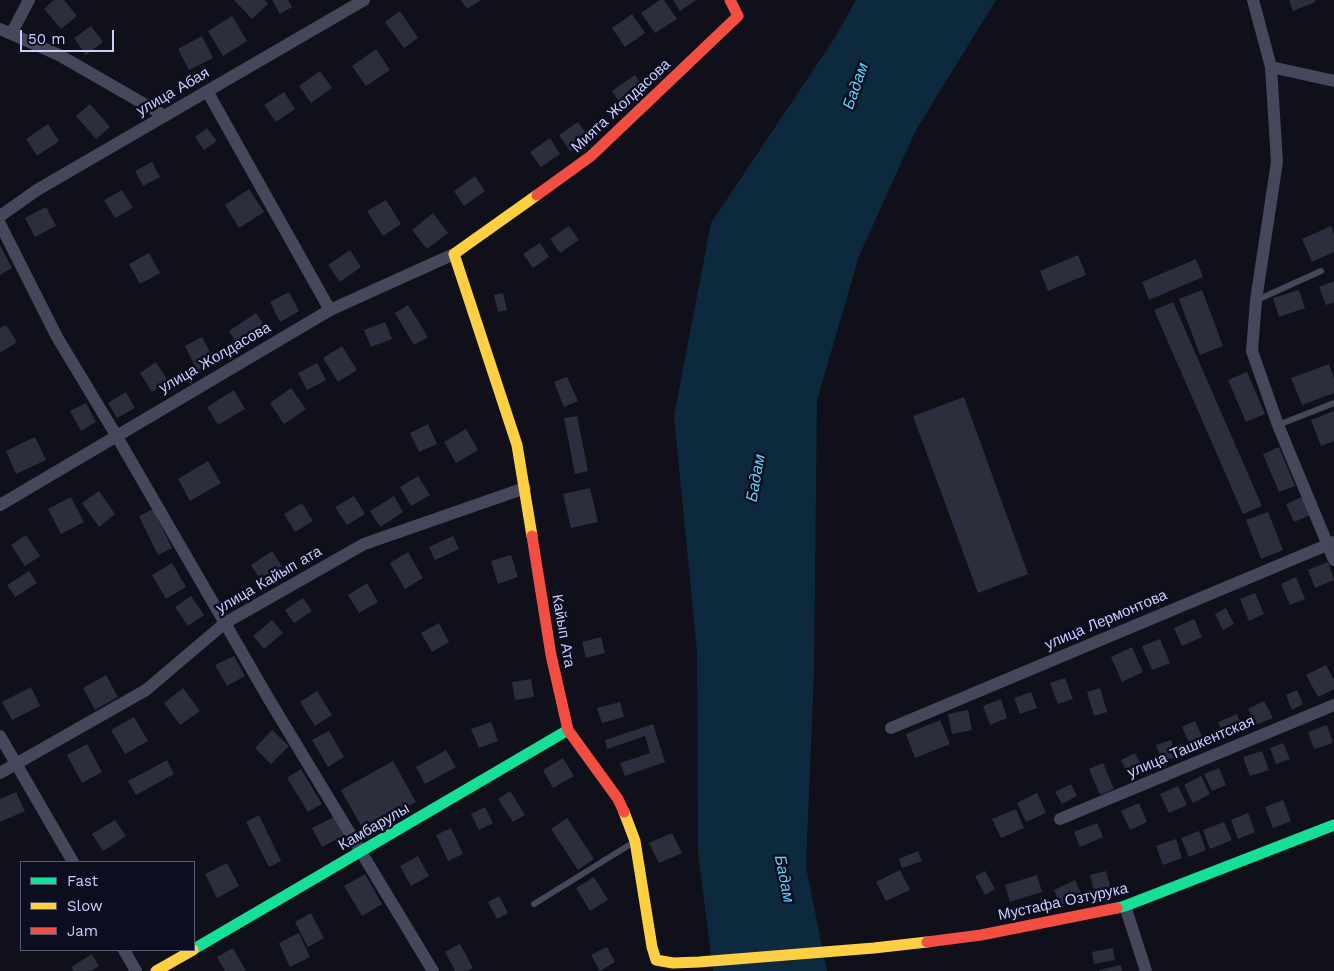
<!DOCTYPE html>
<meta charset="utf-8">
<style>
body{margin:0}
#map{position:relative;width:1334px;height:971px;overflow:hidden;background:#10101a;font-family:"Work Sans",sans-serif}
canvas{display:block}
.legend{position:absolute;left:20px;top:861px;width:175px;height:90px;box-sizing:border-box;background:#0c0d1e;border:1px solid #585b78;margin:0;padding:6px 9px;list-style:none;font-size:15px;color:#cacffe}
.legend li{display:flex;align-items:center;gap:10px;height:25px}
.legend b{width:25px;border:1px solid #585b78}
.scale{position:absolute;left:20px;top:30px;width:94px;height:22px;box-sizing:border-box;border:2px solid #cacffe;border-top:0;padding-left:6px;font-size:15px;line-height:18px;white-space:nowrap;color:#cacffe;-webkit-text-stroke:4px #0c0d1e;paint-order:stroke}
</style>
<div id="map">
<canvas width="1334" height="971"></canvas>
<ul class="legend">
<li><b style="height:6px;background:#16e098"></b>Fast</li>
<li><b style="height:6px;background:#ffcf43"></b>Slow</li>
<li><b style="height:6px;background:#f24e42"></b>Jam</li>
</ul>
<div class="scale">50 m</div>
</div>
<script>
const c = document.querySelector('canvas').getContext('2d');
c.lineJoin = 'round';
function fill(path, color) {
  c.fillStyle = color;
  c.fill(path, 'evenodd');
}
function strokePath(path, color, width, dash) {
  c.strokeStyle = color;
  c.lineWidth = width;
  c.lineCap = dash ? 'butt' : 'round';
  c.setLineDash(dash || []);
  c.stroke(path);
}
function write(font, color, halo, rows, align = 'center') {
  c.font = font + ' "Work Sans",sans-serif';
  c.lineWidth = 5;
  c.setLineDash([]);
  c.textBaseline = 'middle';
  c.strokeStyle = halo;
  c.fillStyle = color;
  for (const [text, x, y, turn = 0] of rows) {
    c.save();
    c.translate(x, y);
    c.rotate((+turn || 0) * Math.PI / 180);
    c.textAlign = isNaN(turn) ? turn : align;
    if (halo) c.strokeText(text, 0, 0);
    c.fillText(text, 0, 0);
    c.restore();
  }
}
const water = new Path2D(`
 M856 0H996L916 130 859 256 817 400 814 671 806 867 827 971H713L698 852 697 651 674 416 711 223 836 36Z`);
const building = new Path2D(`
 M54 0H64L77 16 61 29 44 9Z
 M234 0H265L268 4 252 19Z
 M272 0H288L292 7 280 14Z
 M461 0H481L467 9Z
 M660 0H664L677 19 655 33 641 13Z
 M673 0H696L680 11Z
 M1289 0H1315V2L1293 11Z
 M400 11 418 38 404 48 385 22Z
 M632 14 645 33 625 47 612 28Z
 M232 16 247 41 223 56 208 31Z
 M91 26 103 42 86 55 74 38Z
 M202 36 213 58 189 70 178 49Z
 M376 49 390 70 366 86 352 66Z
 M320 71 332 88 311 103 299 86Z
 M635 75 645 90 622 106 612 91Z
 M284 92 295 109 276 122 264 105Z
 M90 104 110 127 96 139 76 116Z
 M578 122 589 138 570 151 559 135Z
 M48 124 59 141 37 156 26 139Z
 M207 128 217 141 204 150 195 137Z
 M550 138 560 154 541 167 530 152Z
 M152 162 160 177 143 186 135 171Z
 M475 176 485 191 464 206 454 191Z
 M249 189 264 212 239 228 225 205Z
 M122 190 133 208 115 218 104 200Z
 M386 200 401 224 383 236 367 211Z
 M46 207 56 226 35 237 25 218Z
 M433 213 448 233 427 249 412 230Z
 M569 226 579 240 560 253 550 239Z
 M1331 226 1334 234V252L1312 262 1302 239Z
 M540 243 549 257 533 268 523 254Z
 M0 245 12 268 0 275Z
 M350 250 361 267 340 282 328 265Z
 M149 253 160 273 140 284 129 264Z
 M1078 255 1086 275 1048 291 1040 271Z
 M1196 259 1203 277 1149 300 1142 282Z
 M1334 281V302L1326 305 1319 287Z
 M1202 290 1223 346 1200 355 1179 299Z
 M1299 290 1305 308 1279 317 1273 298Z
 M289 292 299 311 280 322 270 302Z
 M503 293 507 310 498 312 494 295Z
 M1173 302 1262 506 1243 514 1154 310Z
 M408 305 428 337 414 345 395 313Z
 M256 313 268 331 240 349 229 331Z
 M385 322 392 339 371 347 364 330Z
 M6 325 17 342 0 353V328Z
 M202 337 216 364 199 374 185 346Z
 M342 346 357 370 338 382 323 358Z
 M156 362 168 381 152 392 140 373Z
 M317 363 326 380 307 390 298 373Z
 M1329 364 1334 378V393L1302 405 1291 378Z
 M1247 372 1265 414 1246 422 1228 380Z
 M567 377 578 401 564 407 554 382Z
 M291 388 306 409 284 424 270 403Z
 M234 390 245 409 218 425 207 407Z
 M126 392 135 408 117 418 108 403Z
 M964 397 1028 574 978 593 913 416Z
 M86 403 96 422 81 431 70 411Z
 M1334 411V441L1321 446 1311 420Z
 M577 416 588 471 575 474 564 418Z
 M428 424 437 444 419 452 410 433Z
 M466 429 478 450 456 463 444 442Z
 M35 437 46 460 16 474 6 451Z
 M1279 447 1295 486 1279 492 1263 454Z
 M208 461 221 483 190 501 178 479Z
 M418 476 430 495 411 506 400 487Z
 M590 488 598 522 571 528 563 494Z
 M99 491 115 514 99 527 82 503Z
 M354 496 365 514 347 525 335 507Z
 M394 496 403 512 380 527 370 511Z
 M71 497 84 522 61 534 48 509Z
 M1302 497 1310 515 1294 522 1286 504Z
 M302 503 313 521 295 532 284 514Z
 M153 509 172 548 158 555 139 516Z
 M1268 512 1283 550 1261 559 1246 520Z
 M26 535 40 556 25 566 11 545Z
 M453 536 459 549 435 560 429 547Z
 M272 551 285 571 264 585 251 565Z
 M408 552 423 578 405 589 390 563Z
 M511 555 518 577 498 584 491 561Z
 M1328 562 1334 580 1315 588 1308 570Z
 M172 563 186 587 166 599 152 575Z
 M29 571 37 583 15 597 7 585Z
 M1296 577 1305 599 1290 605 1281 584Z
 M367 583 378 602 359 613 348 595Z
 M1255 593 1264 614 1249 621 1240 599Z
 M191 596 204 615 188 626 175 607Z
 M303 598 312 611 294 623 285 610Z
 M1226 608 1234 624 1223 630 1215 614Z
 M1194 619 1202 637 1182 646 1174 628Z
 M272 620 283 633 264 649 253 636Z
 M439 623 449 642 432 652 421 633Z
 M601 637 605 653 586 658 582 642Z
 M1160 639 1170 663 1152 670 1142 646Z
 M1132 647 1143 672 1122 682 1111 657Z
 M234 656 245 676 227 686 215 665Z
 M1326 665 1334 680V689L1318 697 1306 675Z
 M106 675 118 697 95 710 83 688Z
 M1065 678 1073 699 1058 704 1050 683Z
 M531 679 534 697 515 700 512 682Z
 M31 687 40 706 12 720 2 702Z
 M183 688 200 711 180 725 164 703Z
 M1100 688 1107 712 1094 716 1087 692Z
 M1297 690 1303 704 1292 710 1286 695Z
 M317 691 332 715 315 726 300 702Z
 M1031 692 1037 708 1020 714 1014 698Z
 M1001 699 1007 718 990 725 983 706Z
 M1264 701 1273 718 1256 725 1248 709Z
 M620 702 624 717 602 723 597 708Z
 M968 710 972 730 952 734 948 714Z
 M1237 714 1243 729 1224 737 1218 722Z
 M134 717 148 741 125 754 111 730Z
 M940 720 950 744 915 758 906 734Z
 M1195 721 1205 743 1192 749 1182 727Z
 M491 722 498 741 479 748 471 729Z
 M653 724 665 762 625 776 620 763 650 753 645 736 607 749 605 740Z
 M1327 725 1333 743 1314 749 1308 732Z
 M272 730 289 746 271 764 255 748Z
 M329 731 344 757 328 767 312 740Z
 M1171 740 1176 757 1162 761 1156 745Z
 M1283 743 1290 759 1276 764 1270 748Z
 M87 744 102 772 82 783 67 755Z
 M446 750 456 767 425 784 416 767Z
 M1262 751 1269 770 1250 776 1243 757Z
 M1135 753 1145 772 1131 780 1121 760Z
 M563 758 574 776 553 788 543 770Z
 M167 760 174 774 136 795 128 781Z
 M393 761 416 802 364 831 341 790Z
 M1103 763 1114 789 1100 795 1089 769Z
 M1219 768 1226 785 1212 791 1204 774Z
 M301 769 322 804 308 812 287 778Z
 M1201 776 1210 794 1193 803 1184 785Z
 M1071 784 1077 796 1062 804 1055 792Z
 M1178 786 1187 805 1169 813 1160 794Z
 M510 791 525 815 513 822 498 799Z
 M16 792 25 811 0 822V799Z
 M1037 793 1046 813 1026 822 1017 803Z
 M1283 800 1291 821 1273 828 1265 807Z
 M1139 803 1147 822 1130 830 1121 811Z
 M485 807 493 823 479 830 471 814Z
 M1016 809 1024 828 1001 838 992 819Z
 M1248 813 1255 832 1238 839 1231 820Z
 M259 815 281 861 269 867 246 822Z
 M336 816 345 835 322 847 312 828Z
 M567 818 594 859 578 870 551 829Z
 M115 820 126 836 103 851 92 834Z
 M1224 822 1232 840 1210 849 1203 830Z
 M1097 823 1103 837 1080 847 1074 832Z
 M451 828 463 854 448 861 436 835Z
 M1199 831 1206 850 1189 857 1181 838Z
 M672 833 682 853 659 863 649 843Z
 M1176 839 1182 858 1163 865 1156 846Z
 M918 851 922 861 902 868 899 859Z
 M418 856 429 876 411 886 400 866Z
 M227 863 239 886 217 898 205 874Z
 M900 870 910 890 886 901 876 882Z
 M985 871 995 889 985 895 975 876Z
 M1106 871 1111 889 1095 894 1090 875Z
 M365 874 382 904 362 916 344 886Z
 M1037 875 1042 892 1010 902 1005 885Z
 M594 877 608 900 590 911 576 888Z
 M1075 880 1082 895 1060 905 1054 890Z
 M499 896 508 913 497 919 488 902Z
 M311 913 324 938 308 947 295 922Z
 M299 933 310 957 290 967 279 943Z
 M460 944 473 968 467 971H455L445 952Z
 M607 947 615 962 600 971 591 955Z
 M233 948 246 971H225L217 957Z
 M1113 948 1115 960 1094 964 1092 952Z
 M92 954 99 966 91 971H74L71 967Z
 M1121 965 1122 971H1099V970Z`);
const lane = new Path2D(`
 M1257 300 1321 271
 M1278 425 1334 403
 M534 904 634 842`);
const street = new Path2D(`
 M1253 0 1271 67 1277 162 1256 300 1252 351 1278 425 1334 560
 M0 29 59 55 165 116
 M11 34 29 0
 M1271 67 1334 81
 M207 91 330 310
 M0 216 37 190 364 0
 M0 224 57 337 116 435 270 701 433 971
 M0 505 330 310 454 254
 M891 728 1334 542
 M0 736 73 862
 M0 773 146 690 225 623 364 544 525 488
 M1060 819 1334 705
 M1125 906 1146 971
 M124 950 136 971`);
const fast = new Path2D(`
 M1117 908 1125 906 1334 825
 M194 949 568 730`);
const slow = new Path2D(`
 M532 536 517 445 454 254 537 195
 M624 812 635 841 652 947 656 960 673 963 699 962 874 948 927 942
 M156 971 193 950`);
const jam = new Path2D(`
 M537 195 591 156 738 16 730 0
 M532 536 551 655 568 730 618 799 624 812
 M927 942 981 935 1117 908`);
const streetNames = [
 ["улица Абая",173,92,-30],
 ["Мията Жолдасова",621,106,-43],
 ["улица Жолдасова",215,358,-30],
 ["улица Кайып ата",269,580,-30],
 ["улица Лермонтова",1106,620,-23],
 ["Кайып Ата",563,631,80],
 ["улица Ташкентская",1191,747,-23],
 ["Камбарулы",374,827,-30],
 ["Мустафа Озтурука",1063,902,-12]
];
const waterNames = [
 ["Бадам",856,86,-71],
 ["Бадам",756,478,-80],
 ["Бадам",784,879,79]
];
fill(water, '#0c293e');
fill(building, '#2d2e3d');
strokePath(lane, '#45485b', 6);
strokePath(street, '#45485b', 12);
strokePath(fast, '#16e098', 11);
strokePath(slow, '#ffcf43', 11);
strokePath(jam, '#f24e42', 11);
write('15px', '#cacffe', '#0c0d1e', streetNames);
write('italic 16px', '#5ad3fd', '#0c0d1e', waterNames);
</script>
